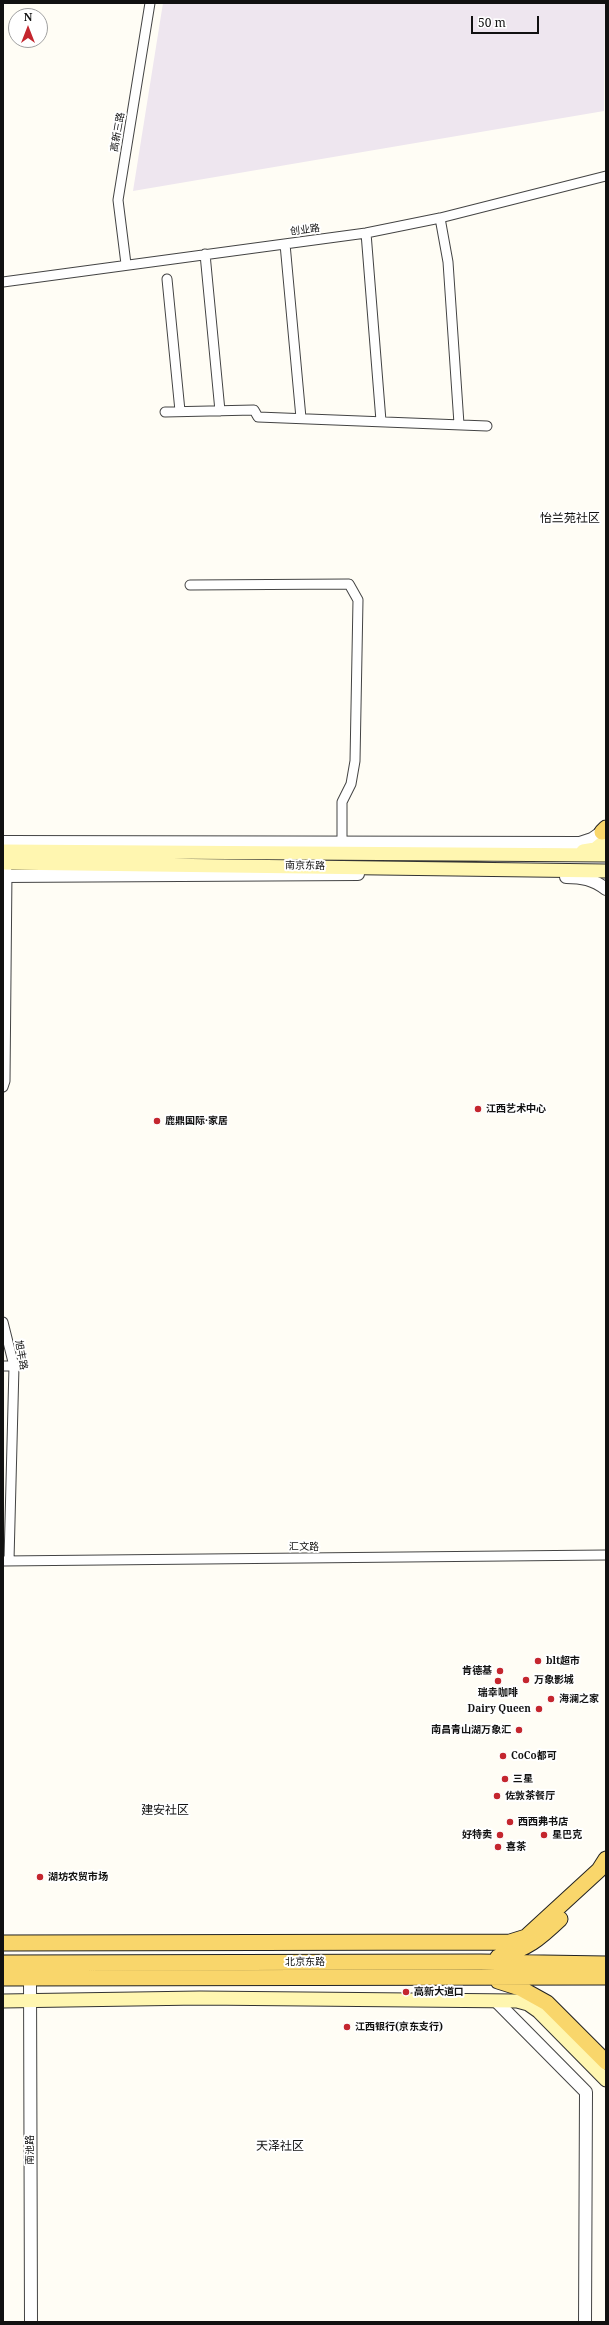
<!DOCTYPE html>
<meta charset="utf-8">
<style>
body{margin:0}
#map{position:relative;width:609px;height:2325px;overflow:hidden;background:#fffdf5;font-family:"Noto Serif",serif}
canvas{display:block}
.frame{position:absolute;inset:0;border:4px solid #111;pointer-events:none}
.north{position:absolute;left:8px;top:8px;width:40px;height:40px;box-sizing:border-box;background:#fff;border:1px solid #a0a0a0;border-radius:50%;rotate:0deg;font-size:11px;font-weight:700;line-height:16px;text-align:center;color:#111}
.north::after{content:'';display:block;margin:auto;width:14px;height:18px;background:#c4262e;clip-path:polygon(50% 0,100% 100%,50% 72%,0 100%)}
.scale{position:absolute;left:471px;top:16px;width:68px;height:18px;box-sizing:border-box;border:2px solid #111;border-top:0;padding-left:5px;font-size:12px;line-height:14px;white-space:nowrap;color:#111;-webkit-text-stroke:3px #fff;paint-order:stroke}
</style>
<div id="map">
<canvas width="609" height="2325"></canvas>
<div class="frame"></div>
<div class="north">N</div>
<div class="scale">50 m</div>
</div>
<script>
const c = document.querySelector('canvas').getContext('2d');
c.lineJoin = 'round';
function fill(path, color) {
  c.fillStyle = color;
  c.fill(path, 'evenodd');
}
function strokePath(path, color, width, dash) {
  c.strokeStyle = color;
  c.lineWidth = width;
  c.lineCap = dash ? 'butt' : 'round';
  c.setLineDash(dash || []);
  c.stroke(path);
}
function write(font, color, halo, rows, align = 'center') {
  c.font = font + ' "Noto Serif","Noto Sans SC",serif';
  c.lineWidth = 4;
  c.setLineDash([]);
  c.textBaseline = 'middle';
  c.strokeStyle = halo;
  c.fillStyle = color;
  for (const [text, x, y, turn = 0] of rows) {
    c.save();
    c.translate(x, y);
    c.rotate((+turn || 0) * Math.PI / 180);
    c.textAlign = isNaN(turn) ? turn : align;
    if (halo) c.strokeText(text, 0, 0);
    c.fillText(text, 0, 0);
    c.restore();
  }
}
const industrial = new Path2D(`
 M163 3H605L604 111 133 191Z`);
const minor = new Path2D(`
 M440 218 448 262 459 424
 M366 233 381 421
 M285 244 301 418
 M205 254 220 411
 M126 264 118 200 150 3
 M167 279 180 411
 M3 282 366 233 440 218 606 176
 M165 412 254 410 258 417 487 426
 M190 585 349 584 358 600 355 761 351 784 342 802V843
 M3 1087 5 1081 7 871
 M3 1322 14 1366 9 1560
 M3 1366H14
 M3 1561 606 1555`);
const tertiary = new Path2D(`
 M3 842 580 843 592 839 602 832
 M3 876 358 874
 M566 877C582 877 593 879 606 889
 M30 1978 31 2322
 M496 2001 586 2092 585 2322`);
const secondary = new Path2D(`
 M3 851 606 855
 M583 851 595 849 606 840
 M3 863 606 871
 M3 2001 200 1998 517 2001 528 2004 538 2011 606 2080`);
const primary = new Path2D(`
 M602 832 606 828
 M3 1943 510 1942 526 1937 599 1870 606 1859
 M498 1957C527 1949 539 1939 560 1919
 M3 1963 481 1962 606 1964
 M3 1978 606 1977
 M498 1981 520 1988 547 2003 606 2062`);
const markers = [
 [478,1109,4,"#c4262e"],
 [157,1121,4,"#c4262e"],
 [538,1661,4,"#c4262e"],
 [500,1671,4,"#c4262e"],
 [526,1680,4,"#c4262e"],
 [498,1681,4,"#c4262e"],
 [551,1699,4,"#c4262e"],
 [539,1709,4,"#c4262e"],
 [519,1730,4,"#c4262e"],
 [503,1756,4,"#c4262e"],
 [505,1779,4,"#c4262e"],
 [497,1796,4,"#c4262e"],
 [510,1822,4,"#c4262e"],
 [500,1835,4,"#c4262e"],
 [544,1835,4,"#c4262e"],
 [498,1847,4,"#c4262e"],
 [40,1877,4,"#c4262e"],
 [406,1992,4,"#c4262e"],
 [347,2027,4,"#c4262e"]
];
const streetNames = [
 ["高新三路",118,132,-80],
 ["创业路",305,230,-7],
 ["南京东路",305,866,1],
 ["旭丰路",21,1355,80],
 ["汇文路",304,1547],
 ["北京东路",305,1962],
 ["南池路",30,2150,-90]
];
const poiNames = [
 ["江西艺术中心",486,1109],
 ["鹿鼎国际·家居",165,1121],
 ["blt超市",546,1661],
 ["肯德基",492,1671,"right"],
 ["万象影城",534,1680],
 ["瑞幸咖啡",498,1693,"center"],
 ["海澜之家",559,1699],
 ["Dairy Queen",531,1709,"right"],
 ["南昌青山湖万象汇",511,1730,"right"],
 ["CoCo都可",511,1756],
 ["三星",513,1779],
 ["佐敦茶餐厅",505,1796],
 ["西西弗书店",518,1822],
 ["好特卖",492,1835,"right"],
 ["星巴克",552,1835],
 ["喜茶",506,1847],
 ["湖坊农贸市场",48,1877],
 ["高新大道口",414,1992],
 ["江西银行(京东支行)",355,2027]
];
const quarterNames = [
 ["怡兰苑社区",570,519],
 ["建安社区",165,1811],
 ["天泽社区",280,2147]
];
fill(industrial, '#eee6ef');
strokePath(minor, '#444', 11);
strokePath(tertiary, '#444', 14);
strokePath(secondary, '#333', 15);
strokePath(primary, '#222', 17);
strokePath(minor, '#fff', 9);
strokePath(tertiary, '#fff', 12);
strokePath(secondary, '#fff6b0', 13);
strokePath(primary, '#f9d66b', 15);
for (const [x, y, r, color] of markers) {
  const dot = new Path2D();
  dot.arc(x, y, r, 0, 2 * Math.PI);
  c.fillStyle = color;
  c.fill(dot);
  strokePath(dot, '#fff', 1.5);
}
write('10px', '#111', '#fff', streetNames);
write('bold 10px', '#111', '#fff', poiNames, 'left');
write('12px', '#111', '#fff', quarterNames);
</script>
